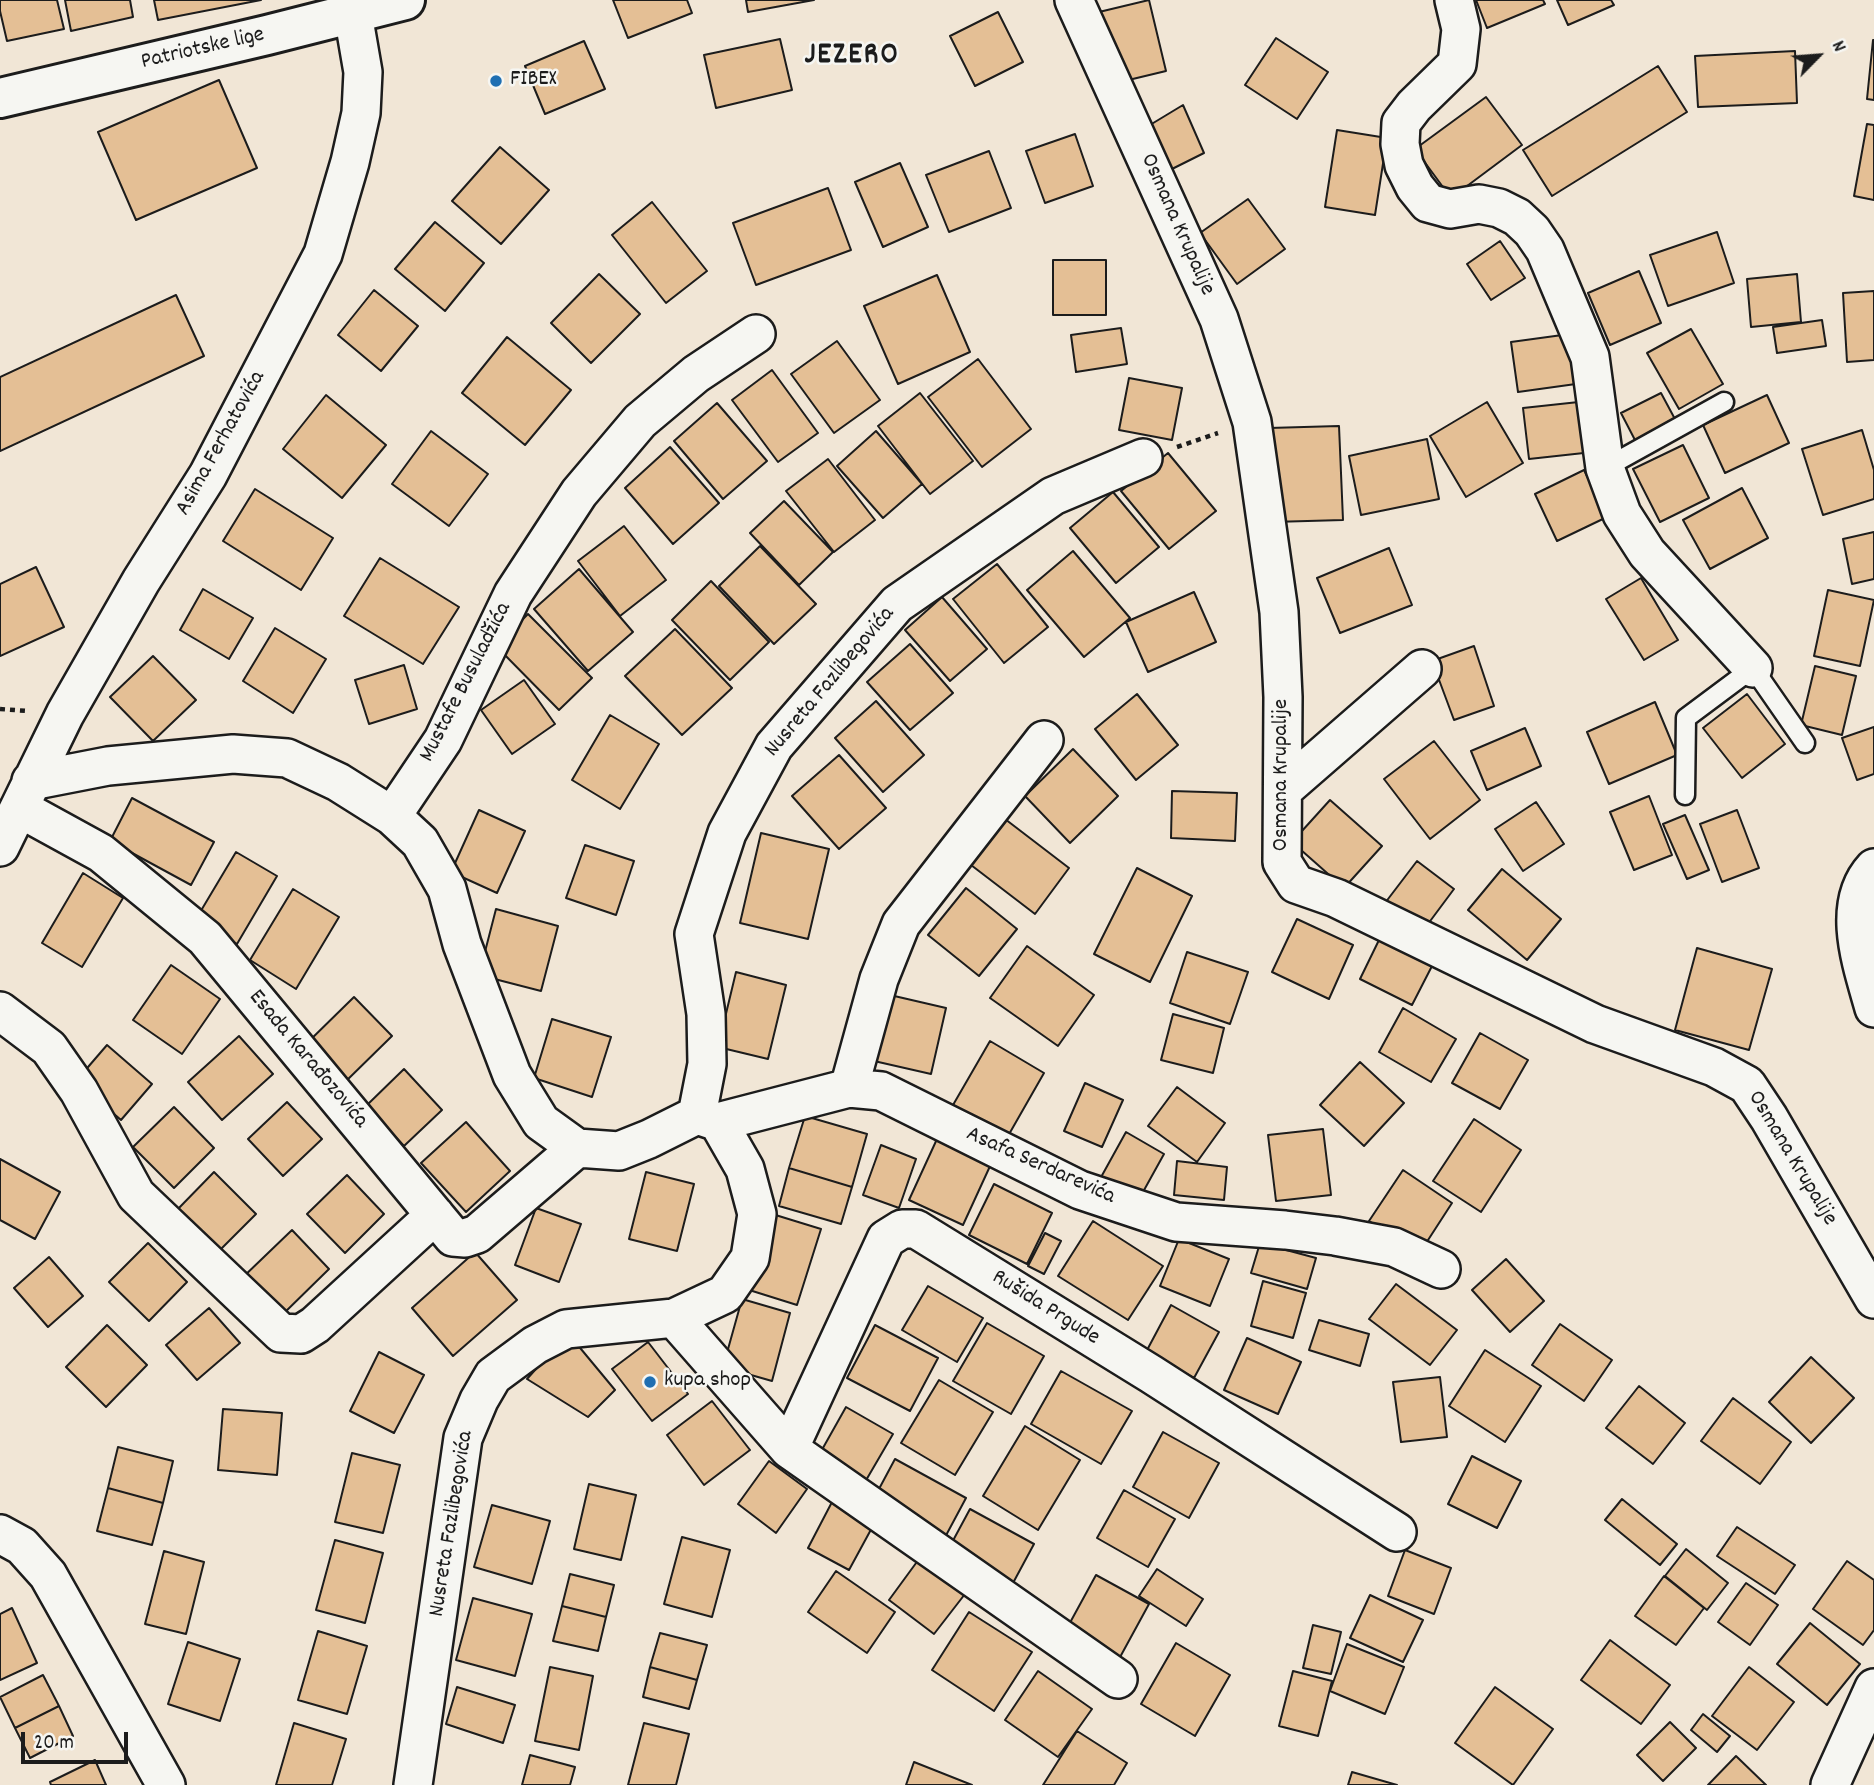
<!DOCTYPE html>
<meta charset="utf-8">
<style>
body{margin:0}
#map{position:relative;width:1874px;height:1785px;overflow:hidden;background:#f1e6d6;font-family:Dekko,sans-serif}
canvas{display:block}
.north{position:absolute;left:1783px;top:21px;width:70px;height:70px;-webkit-text-stroke:5px #f6f6f2;paint-order:stroke;rotate:65deg;font-size:19px;font-weight:700;line-height:28px;text-align:center;color:#1c1c1c}
.north::after{content:'';display:block;margin:auto;width:24px;height:32px;background:#1c1c1c;clip-path:polygon(50% 0,100% 100%,50% 72%,0 100%)}
.scale{position:absolute;left:21px;top:1732px;width:107px;height:32px;box-sizing:border-box;border:4px solid #1c1c1c;border-top:0;padding-left:9px;font-size:21px;line-height:24px;white-space:nowrap;color:#1c1c1c;-webkit-text-stroke:5px #f6f6f2;paint-order:stroke}
</style>
<div id="map">
<canvas width="1874" height="1785"></canvas>
<div class="north">N</div>
<div class="scale">20 m</div>
</div>
<script>
const c = document.querySelector('canvas').getContext('2d');
c.lineJoin = 'round';
function fill(path, color) {
  c.fillStyle = color;
  c.fill(path, 'evenodd');
}
function strokePath(path, color, width, dash) {
  c.strokeStyle = color;
  c.lineWidth = width;
  c.lineCap = dash ? 'butt' : 'round';
  c.setLineDash(dash || []);
  c.stroke(path);
}
function write(font, color, halo, rows, align = 'center') {
  c.font = font + ' Dekko,sans-serif';
  c.lineWidth = 5;
  c.setLineDash([]);
  c.textBaseline = 'middle';
  c.strokeStyle = halo;
  c.fillStyle = color;
  for (const [text, x, y, turn = 0] of rows) {
    c.save();
    c.translate(x, y);
    c.rotate((+turn || 0) * Math.PI / 180);
    c.textAlign = isNaN(turn) ? turn : align;
    if (halo) c.strokeText(text, 0, 0);
    c.fillText(text, 0, 0);
    c.restore();
  }
}
const building = new Path2D(`
 M0 0H57L64 29 7 41 0 11Z
 M65 0H130L133 17 71 31Z
 M154 0H261L158 20Z
 M613 0H687L692 13 628 38Z
 M746 0H814L748 12Z
 M1149 0 1166 71 1116 83 1099 12Z
 M1476 0H1543L1545 4 1487 28Z
 M1557 0H1611L1614 5 1568 25Z
 M998 12 1023 62 975 86 950 36Z
 M1276 38 1328 72 1297 119 1245 85Z
 M780 39 792 90 716 108 704 55Z
 M1873 40H1874V100L1867 99Z
 M584 41 605 89 545 114 525 66Z
 M1795 51 1797 103 1698 107 1695 56Z
 M1658 66 1687 112 1552 196 1523 150Z
 M219 80 257 168 136 220 98 132Z
 M1486 97 1522 145 1451 198 1415 149Z
 M1183 105 1204 153 1164 173 1140 131Z
 M1867 124 1874 125V200L1854 196Z
 M1337 130 1387 138 1375 215 1325 207Z
 M1075 134 1093 186 1045 203 1026 151Z
 M500 147 549 190 501 244 452 201Z
 M989 151 1011 208 949 232 926 175Z
 M900 163 928 227 883 247 855 182Z
 M828 188 851 250 756 285 733 223Z
 M1248 199 1285 249 1237 284 1200 233Z
 M652 202 707 271 666 303 612 235Z
 M435 222 484 263 445 311 395 269Z
 M1717 232 1734 283 1668 306 1650 255Z
 M1500 241 1525 278 1491 300 1467 264Z
 M1053 260H1106V315H1053Z
 M1639 271 1661 323 1610 345 1588 293Z
 M599 274 640 314 591 363 551 323Z
 M1797 274 1801 322 1751 327 1747 279Z
 M937 275 970 352 898 384 864 306Z
 M374 290 418 326 381 371 338 335Z
 M1874 291V360L1847 362 1843 293Z
 M176 295 204 356 0 451V377Z
 M1822 320 1826 346 1777 353 1773 327Z
 M1121 328 1127 364 1076 372 1071 335Z
 M1691 329 1723 384 1679 409 1647 353Z
 M1577 333 1583 383 1518 392 1511 342Z
 M507 337 571 390 525 445 462 393Z
 M837 341 880 400 834 433 791 374Z
 M978 359 1031 429 982 467 928 397Z
 M772 370 818 433 778 462 732 400Z
 M1129 378 1182 388 1172 440 1119 430Z
 M920 393 973 461 930 494 878 426Z
 M1661 393 1676 421 1636 442 1621 413Z
 M326 395 386 445 342 498 283 449Z
 M1767 395 1789 443 1725 473 1703 425Z
 M1588 401 1593 452 1529 459 1523 408Z
 M1487 402 1523 463 1466 497 1430 436Z
 M717 403 767 461 723 499 674 441Z
 M1339 426 1343 520 1272 522 1269 428Z
 M1862 430 1874 470V499L1823 515 1802 449Z
 M431 431 488 474 449 526 392 484Z
 M876 431 922 484 883 518 837 466Z
 M1427 439 1439 499 1361 515 1349 456Z
 M1683 445 1709 498 1660 522 1633 469Z
 M670 447 719 503 673 544 625 488Z
 M1168 453 1216 511 1169 549 1121 491Z
 M828 459 875 520 834 552 786 491Z
 M1584 470 1607 517 1557 541 1535 494Z
 M1742 488 1768 538 1710 569 1683 520Z
 M255 489 333 538 301 590 223 541Z
 M1113 492 1159 547 1116 583 1070 528Z
 M784 501 833 552 799 585 750 533Z
 M624 526 666 580 620 616 578 561Z
 M1874 532V579L1852 584 1843 539Z
 M760 546 816 604 774 644 719 586Z
 M1389 548 1412 605 1340 633 1317 578Z
 M1073 551 1130 618 1084 657 1027 590Z
 M380 558 459 607 423 664 344 616Z
 M997 564 1048 627 1004 663 953 599Z
 M36 567 64 627 0 656V584Z
 M579 569 633 632 588 671 534 609Z
 M1641 578 1678 640 1644 660 1606 599Z
 M711 581 769 642 730 680 672 620Z
 M203 589 253 618 229 659 180 630Z
 M1828 590 1874 600 1860 666 1814 656Z
 M1194 592 1216 642 1148 672 1126 622Z
 M942 597 987 649 950 681 905 630Z
 M528 614 592 678 559 710 496 646Z
 M275 628 326 659 293 713 243 681Z
 M675 629 732 688 682 735 625 676Z
 M910 644 953 693 910 730 867 682Z
 M1474 646 1494 706 1454 720 1432 661Z
 M153 656 196 700 153 741 110 697Z
 M404 665 417 709 369 724 355 680Z
 M1815 666 1856 676 1842 735 1801 725Z
 M524 680 555 724 512 754 481 710Z
 M1137 694 1178 745 1136 780 1095 729Z
 M1747 694 1785 744 1742 778 1703 728Z
 M876 701 924 755 883 792 835 738Z
 M1655 702 1677 755 1609 784 1587 732Z
 M610 715 659 744 620 809 572 780Z
 M1874 727V774L1857 780 1842 738Z
 M1525 728 1541 766 1487 790 1471 751Z
 M1434 741 1480 800 1430 839 1384 779Z
 M1073 749 1118 796 1070 843 1025 796Z
 M839 755 886 808 839 849 792 796Z
 M1172 791 1237 793 1235 841 1171 838Z
 M1649 796 1672 855 1634 870 1610 812Z
 M132 798 214 842 191 885 110 841Z
 M1330 800 1382 846 1344 888 1292 842Z
 M1536 802 1564 844 1523 871 1495 829Z
 M479 810 525 831 497 893 451 872Z
 M1737 810 1759 868 1722 882 1700 824Z
 M1685 815 1709 870 1687 879 1663 824Z
 M1005 819 1069 868 1035 914 971 865Z
 M761 833 829 849 808 939 740 923Z
 M585 845 634 861 616 915 566 898Z
 M236 852 277 876 237 944 196 919Z
 M1417 861 1454 889 1422 932 1385 903Z
 M1137 868 1192 896 1150 982 1094 954Z
 M1502 869 1561 919 1527 960 1468 910Z
 M83 873 123 898 82 967 42 943Z
 M966 888 1017 929 979 976 928 935Z
 M293 889 339 917 296 989 250 960Z
 M496 909 558 926 541 991 479 975Z
 M1297 919 1353 945 1329 999 1272 972Z
 M1379 940 1432 966 1412 1005 1360 979Z
 M1027 946 1094 995 1058 1046 990 998Z
 M1697 948 1772 969 1749 1050 1675 1030Z
 M1187 952 1248 972 1230 1024 1170 1003Z
 M171 965 220 999 182 1054 133 1020Z
 M736 972 786 985 768 1059 718 1047Z
 M890 995 946 1008 931 1074 874 1061Z
 M354 997 392 1036 341 1086 303 1047Z
 M1403 1008 1456 1039 1431 1082 1379 1052Z
 M1173 1014 1224 1028 1213 1073 1161 1060Z
 M552 1019 611 1037 592 1097 534 1078Z
 M1480 1033 1528 1060 1500 1109 1452 1083Z
 M239 1036 273 1074 222 1120 188 1082Z
 M990 1041 1044 1073 1008 1136 953 1105Z
 M107 1045 152 1084 121 1120 76 1081Z
 M1360 1062 1404 1103 1364 1146 1320 1105Z
 M404 1069 442 1110 404 1146 366 1106Z
 M1085 1083 1123 1100 1102 1147 1064 1131Z
 M1177 1087 1225 1123 1197 1162 1148 1126Z
 M287 1102 322 1139 283 1176 248 1139Z
 M174 1107 214 1148 174 1188 133 1147Z
 M805 1116 867 1134 852 1187 789 1168Z
 M1474 1119 1521 1150 1481 1212 1433 1181Z
 M466 1122 510 1171 466 1212 421 1163Z
 M1323 1129 1331 1195 1276 1201 1268 1135Z
 M1126 1132 1164 1154 1138 1201 1100 1179Z
 M937 1139 991 1164 963 1225 909 1200Z
 M881 1145 916 1159 899 1208 863 1195Z
 M0 1159 60 1192 35 1239 0 1220Z
 M1177 1161 1227 1167 1224 1200 1174 1195Z
 M789 1168 852 1187 841 1224 779 1206Z
 M1403 1170 1452 1203 1419 1254 1369 1221Z
 M214 1172 256 1214 217 1253 176 1211Z
 M646 1172 694 1184 677 1251 629 1239Z
 M347 1175 384 1214 345 1253 307 1214Z
 M994 1184 1052 1213 1027 1264 969 1235Z
 M536 1208 581 1224 559 1282 515 1265Z
 M769 1213 821 1229 797 1305 746 1289Z
 M1093 1221 1163 1266 1128 1320 1058 1276Z
 M292 1230 329 1269 278 1319 240 1280Z
 M1045 1233 1061 1241 1044 1274 1028 1266Z
 M1179 1239 1229 1259 1210 1306 1160 1286Z
 M148 1243 187 1282 149 1321 109 1282Z
 M1260 1243 1316 1258 1307 1289 1251 1273Z
 M475 1252 517 1300 453 1356 412 1308Z
 M49 1257 83 1296 48 1327 14 1288Z
 M1506 1259 1544 1301 1510 1332 1472 1290Z
 M1263 1281 1306 1293 1293 1338 1251 1326Z
 M1396 1284 1457 1330 1430 1365 1369 1319Z
 M928 1286 983 1318 957 1362 902 1330Z
 M742 1299 790 1313 772 1381 723 1367Z
 M1171 1305 1219 1332 1194 1378 1146 1352Z
 M209 1308 240 1343 197 1380 166 1345Z
 M1319 1320 1369 1334 1360 1366 1309 1350Z
 M987 1323 1044 1356 1011 1414 953 1381Z
 M1560 1324 1612 1360 1584 1401 1532 1365Z
 M107 1325 147 1365 106 1407 66 1367Z
 M875 1325 938 1358 910 1411 847 1378Z
 M1247 1338 1301 1362 1278 1414 1224 1390Z
 M648 1342 688 1394 652 1421 612 1369Z
 M576 1343 615 1390 588 1417 527 1379 551 1352Z
 M1485 1350 1541 1386 1505 1442 1449 1406Z
 M379 1352 424 1375 394 1433 350 1411Z
 M1811 1357 1854 1398 1811 1443 1769 1402Z
 M1061 1371 1132 1411 1101 1464 1031 1424Z
 M1440 1377 1447 1437 1401 1442 1393 1382Z
 M939 1380 993 1412 955 1475 901 1443Z
 M1639 1386 1685 1423 1653 1464 1606 1428Z
 M1733 1398 1791 1442 1760 1484 1701 1441Z
 M712 1401 750 1450 704 1485 667 1435Z
 M846 1407 893 1434 865 1482 819 1455Z
 M223 1409 282 1413 277 1475 218 1470Z
 M1025 1426 1080 1460 1038 1530 983 1496Z
 M1163 1432 1219 1463 1189 1518 1133 1487Z
 M118 1447 173 1461 163 1503 108 1488Z
 M352 1453 400 1465 383 1533 335 1522Z
 M1472 1456 1521 1481 1497 1528 1448 1504Z
 M895 1459 966 1498 943 1541 872 1502Z
 M769 1461 807 1489 776 1533 738 1504Z
 M589 1484 636 1495 621 1560 574 1549Z
 M108 1488 163 1503 152 1545 97 1531Z
 M1124 1490 1175 1519 1148 1567 1097 1538Z
 M1622 1499 1677 1544 1660 1565 1605 1520Z
 M832 1502 874 1524 849 1570 808 1548Z
 M492 1505 550 1521 532 1584 474 1567Z
 M970 1509 1034 1544 1013 1583 949 1548Z
 M1737 1527 1795 1565 1775 1594 1717 1556Z
 M682 1537 730 1550 712 1617 664 1604Z
 M335 1540 383 1553 365 1623 316 1610Z
 M1686 1549 1728 1583 1707 1610 1665 1576Z
 M1405 1550 1451 1568 1434 1614 1388 1596Z
 M164 1551 204 1562 186 1634 145 1624Z
 M919 1559 965 1594 934 1634 889 1600Z
 M1847 1561 1874 1580V1630L1863 1645 1813 1609Z
 M1157 1569 1203 1599 1186 1626 1139 1596Z
 M836 1571 895 1612 867 1653 808 1612Z
 M570 1574 614 1585 606 1617 562 1606Z
 M1096 1575 1149 1604 1119 1659 1066 1630Z
 M1664 1576 1704 1608 1676 1645 1635 1616Z
 M1746 1583 1778 1605 1750 1645 1718 1622Z
 M1370 1595 1423 1620 1403 1662 1350 1638Z
 M473 1598 532 1614 515 1676 456 1660Z
 M562 1606 606 1617 598 1651 553 1641Z
 M12 1608 37 1663 0 1680V1614Z
 M969 1612 1032 1652 994 1711 932 1670Z
 M1810 1623 1860 1664 1827 1705 1777 1664Z
 M1313 1625 1341 1632 1331 1674 1303 1668Z
 M318 1631 367 1646 347 1714 298 1700Z
 M660 1633 707 1645 697 1680 650 1667Z
 M1610 1640 1670 1685 1641 1724 1581 1680Z
 M188 1642 240 1659 220 1721 168 1704Z
 M1176 1643 1230 1675 1195 1736 1141 1704Z
 M1347 1644 1404 1667 1385 1714 1330 1691Z
 M550 1667 593 1676 579 1750 535 1741Z
 M650 1667 697 1680 689 1709 643 1697Z
 M1749 1667 1794 1702 1757 1750 1712 1716Z
 M1038 1671 1092 1709 1058 1757 1005 1720Z
 M1293 1671 1332 1681 1318 1736 1279 1726Z
 M43 1675 59 1706 15 1728 0 1697Z
 M457 1687 515 1705 503 1743 446 1724Z
 M1495 1687 1553 1729 1513 1785 1455 1743Z
 M59 1706 73 1736 30 1758 15 1728Z
 M1703 1714 1730 1736 1717 1752 1691 1730Z
 M1670 1722 1696 1748 1663 1781 1637 1755Z
 M294 1723 346 1739 332 1785H276Z
 M644 1723 689 1734 676 1785H628Z
 M1077 1731 1127 1763 1114 1785H1043Z
 M530 1755 575 1767 570 1785H522Z
 M1736 1756 1766 1785H1708Z
 M95 1760 106 1785H51L50 1782Z
 M914 1762 972 1785H906Z
 M1352 1772 1397 1785H1348Z`);
const path = new Path2D(`
 M1177 447 1218 433
 M0 709 27 711`);
const lane = new Path2D(`
 M1605 468 1724 402
 M1685 795 1686 718 1753 668 1805 743`);
const street = new Path2D(`
 M1074 0 1219 319 1252 422 1279 612 1283 697 1282 862 1296 884 1336 898 1595 1024 1714 1067 1747 1085 1769 1118 1874 1299
 M1454 0 1461 29 1457 64 1414 106 1401 123 1400 144 1404 165 1415 187 1428 203 1450 209 1479 204 1499 208 1517 217 1532 231 1545 250 1590 357 1605 468 1622 514 1647 553 1753 668
 M31 781 108 766 233 754 287 758 338 782 392 816
 M1283 790 1422 669
 M19 808 101 853 205 938 453 1237 465 1238 477 1234 577 1148
 M0 847 65 714 141 581 208 475 323 254 350 162 361 113 363 72 353 14
 M1874 868C1840 905 1862 965 1874 1008
 M0 1011 49 1048 79 1091 136 1195 281 1333 301 1334 315 1325 435 1215
 M849 1088 879 979 901 924 1044 740
 M697 1115 649 1139 619 1151 577 1148 541 1122 512 1075 462 944 447 889 420 842 392 816 443 740 513 594 579 493 640 421 696 374 756 334
 M718 1122 849 1088 881 1091 1080 1190 1176 1222 1285 1230 1335 1236 1394 1247 1441 1269
 M674 1318 789 1449 1118 1679
 M789 1449 886 1239 902 1229H916L1151 1374 1397 1532
 M0 1534 22 1546 48 1575 166 1785
 M413 1785 463 1438 479 1400 493 1376 535 1345 566 1329 674 1318 725 1294 750 1258 757 1214 745 1169 718 1122 697 1115 707 1064 706 1014 694 934 727 833 774 746 897 604 1053 496 1143 458
 M1830 1785 1874 1688`);
const secondary = new Path2D(`
 M0 98 267 35 405 0`);
const markers = [
 [496,81,7,"#1f6fb2"],
 [650,1382,7,"#1f6fb2"]
];
const streetNames = [
 ["Patriotske lige",203,50,-13],
 ["Osmana Krupalije",1176,225,66],
 ["Asima Ferhatovića",222,444,-61],
 ["Mustafe Busuladžića",467,683,-63],
 ["Nusreta Fazlibegovića",831,683,-50],
 ["Osmana Krupalije",1283,775,-90],
 ["Esada Karađozovića",307,1060,50],
 ["Osmana Krupalije",1791,1159,59],
 ["Asafa Serdarevića",1040,1167,24],
 ["Rušida Prgude",1045,1309,32],
 ["Nusreta Fazlibegovića",453,1524,-81]
];
const poiNames = [
 ["FIBEX",510,81],
 ["kupa shop",664,1382]
];
const districtNames = [
 ["JEZERO",852,58]
];
fill(building, '#e4bf95');
strokePath(building, '#1c1c1c', 2);
strokePath(lane, '#1c1c1c', 23);
strokePath(street, '#1c1c1c', 42);
strokePath(secondary, '#1c1c1c', 44);
strokePath(path, '#1c1c1c', 4.5, [5, 5]);
strokePath(lane, '#f6f6f2', 18);
strokePath(street, '#f6f6f2', 37);
strokePath(secondary, '#f6f6f2', 38);
for (const [x, y, r, color] of markers) {
  const dot = new Path2D();
  dot.arc(x, y, r, 0, 2 * Math.PI);
  c.fillStyle = color;
  c.fill(dot);
  strokePath(dot, '#f6f6f2', 2.5);
}
write('23px', '#1c1c1c', '#f6f6f2', streetNames);
write('23px', '#1c1c1c', '#f6f6f2', poiNames, 'left');
c.letterSpacing = '2px';
write('bold 30px', '#1c1c1c', '#f6f6f2', districtNames);
c.letterSpacing = '0px';
</script>
